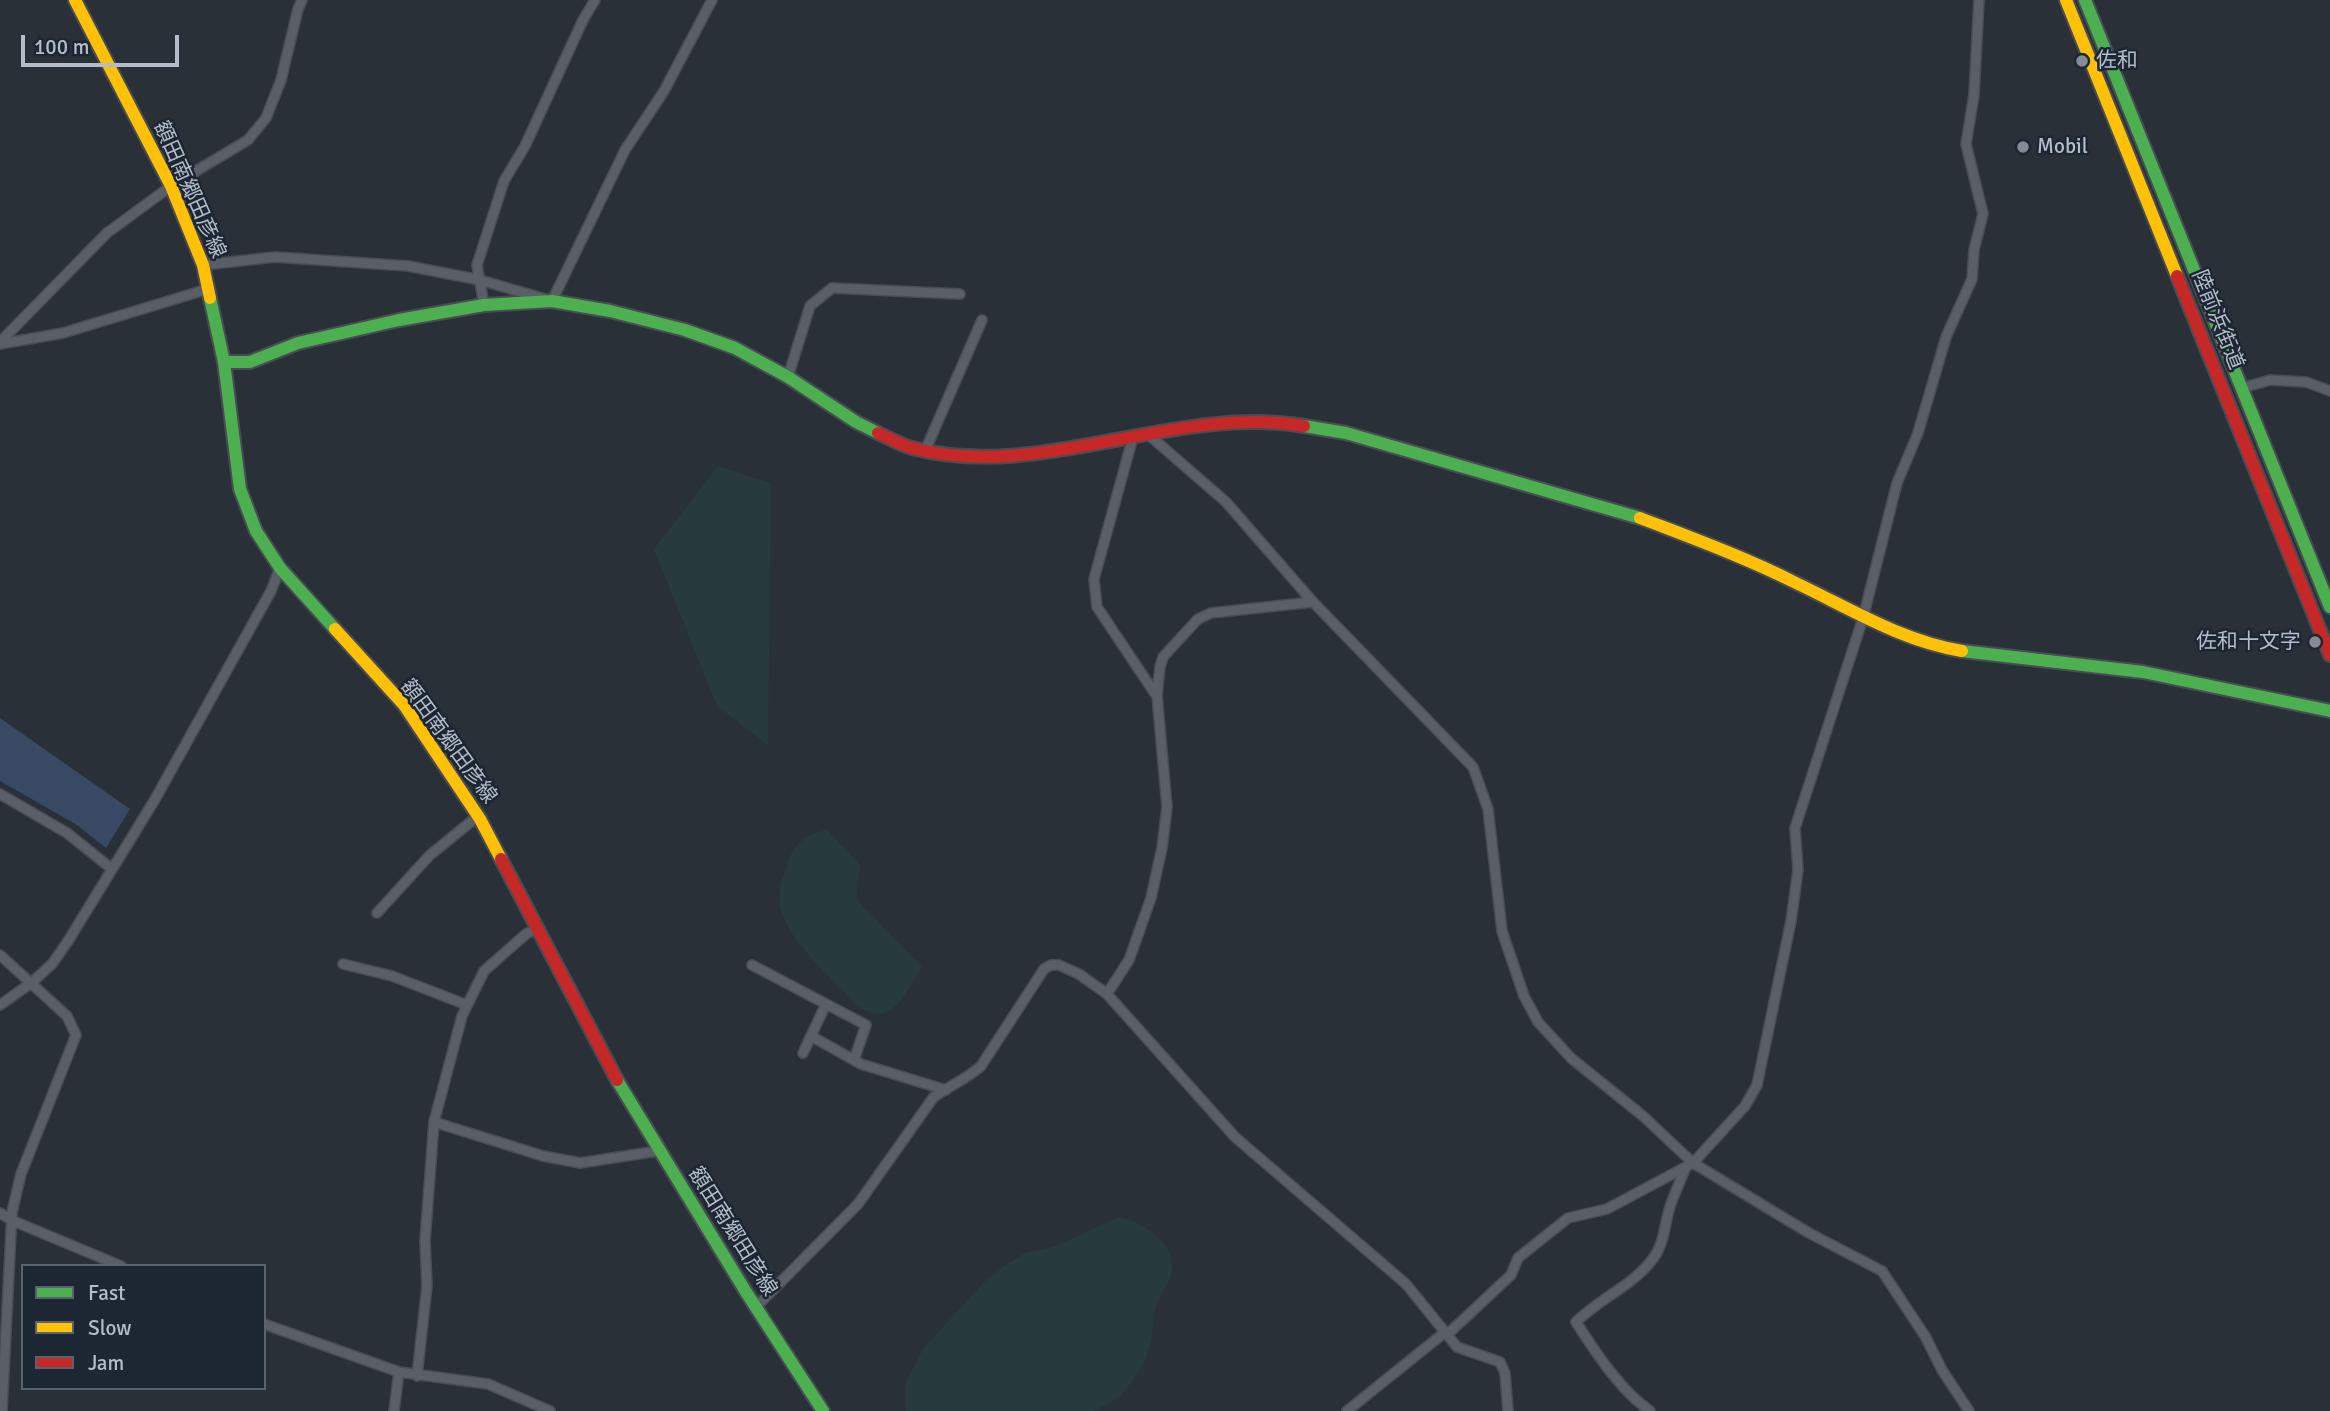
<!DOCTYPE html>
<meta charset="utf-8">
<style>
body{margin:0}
#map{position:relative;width:2330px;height:1411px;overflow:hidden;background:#2a3038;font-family:Signika,sans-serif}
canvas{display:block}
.legend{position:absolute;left:21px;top:1264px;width:245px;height:126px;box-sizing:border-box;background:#1d2633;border:2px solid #59626f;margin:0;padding:9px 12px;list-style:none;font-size:21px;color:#b4bcc9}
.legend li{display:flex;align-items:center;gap:14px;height:35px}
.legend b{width:35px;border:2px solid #59626f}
.scale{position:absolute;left:21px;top:35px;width:158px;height:32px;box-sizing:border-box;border:4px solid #b4bcc9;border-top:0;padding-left:9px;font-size:21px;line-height:24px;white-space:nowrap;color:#b4bcc9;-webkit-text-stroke:5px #1d2633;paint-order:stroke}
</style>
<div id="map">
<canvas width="2330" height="1411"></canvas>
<ul class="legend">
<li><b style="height:9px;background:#4caf50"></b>Fast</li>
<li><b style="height:9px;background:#ffc107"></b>Slow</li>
<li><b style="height:9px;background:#c62828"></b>Jam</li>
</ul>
<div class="scale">100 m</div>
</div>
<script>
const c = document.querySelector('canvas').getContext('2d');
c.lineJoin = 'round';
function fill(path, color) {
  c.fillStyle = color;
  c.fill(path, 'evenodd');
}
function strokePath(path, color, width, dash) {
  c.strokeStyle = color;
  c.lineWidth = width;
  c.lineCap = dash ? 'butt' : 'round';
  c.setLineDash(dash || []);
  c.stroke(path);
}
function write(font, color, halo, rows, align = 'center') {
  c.font = font + ' Signika,"Noto Sans JP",sans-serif';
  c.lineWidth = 5;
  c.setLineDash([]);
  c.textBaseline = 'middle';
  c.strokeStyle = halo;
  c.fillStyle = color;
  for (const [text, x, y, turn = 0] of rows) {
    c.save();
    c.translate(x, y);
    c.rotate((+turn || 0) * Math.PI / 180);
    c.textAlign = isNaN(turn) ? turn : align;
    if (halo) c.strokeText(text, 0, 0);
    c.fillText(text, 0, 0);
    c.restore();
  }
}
const green = new Path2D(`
 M718 466 771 483 768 745 717 706 654 549Z
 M827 830 860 865 856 899 922 967C907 991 891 1032 857 1005 834 980 779 934 779 898 779 887 785 873 788 862 794 843 808 833 827 830Z
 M1120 1217C1145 1222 1179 1246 1171 1275 1167 1287 1158 1297 1155 1310 1153 1320 1153 1331 1151 1342 1147 1360 1135 1380 1122 1394 1116 1401 1103 1406 1095 1411H906L905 1384 923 1349 984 1282 1003 1267 1025 1253 1053 1247Z`);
const water = new Path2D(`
 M0 718 130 809 106 848 77 825 0 781Z`);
const street = new Path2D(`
 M203 265 275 257 408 266 480 280 552 301 625 150 664 91 712 0
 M484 305 477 265 504 181 525 146 583 20 595 0
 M0 342 107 233 171 186 248 140 266 118 281 80 298 9 302 0
 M0 344 63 333 208 289
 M788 377 810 306 832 288 960 294
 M2242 388 2270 380 2306 382 2330 391
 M1150 436 1226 502 1313 602 1473 767 1488 809 1502 931 1524 996 1538 1022 1571 1058 1643 1116 1693 1163 1809 1233 1882 1271 1925 1336 1942 1370 1969 1411
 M1133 437 1094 579 1097 607 1156 695
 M925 451 982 320
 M0 794 67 833 112 869
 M377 913 430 855 478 816
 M0 955 67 1016 76 1035 21 1174 12 1212 2 1411
 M343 964 392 976 467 1005
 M752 965 866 1025 854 1060
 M1107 994 1129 960 1151 898 1162 848 1167 807 1157 695 1160 667 1163 657 1198 619 1211 613 1313 602
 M0 1005 31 983 52 964 68 941 154 801 271 591 280 568
 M811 1036 861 1064 946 1090
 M803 1053 826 1004
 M434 1122 543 1156 580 1163 658 1151
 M0 1213 11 1220 121 1266
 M756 1307 858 1204 933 1098C948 1086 966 1080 981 1066L1044 969 1051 965H1059L1079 974 1107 994 1235 1137 1406 1284 1457 1347 1500 1362 1505 1373 1508 1411
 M264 1324 399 1372 488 1384 550 1411
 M417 1376 427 1286 425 1241 434 1122 462 1016 484 971 526 934 536 929
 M394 1411 399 1372
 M1347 1411 1444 1333 1451 1331 1511 1275 1518 1258 1568 1218 1607 1209 1693 1163 1745 1106 1757 1085 1791 921 1798 870 1795 828 1863 618 1897 483 1918 433 1946 337 1972 279 1974 250 1983 214 1966 144 1974 95 1979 0
 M1650 1411C1620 1390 1596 1353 1576 1322 1599 1299 1632 1286 1652 1260 1664 1245 1664 1228 1669 1210 1673 1196 1680 1182 1685 1169`);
const fast = new Path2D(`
 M2085 0 2330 607
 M210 298 224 362 240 489 256 531 280 568 335 629
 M224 362H250L298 343 399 320 484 305 552 301 610 311 685 330 735 348 788 377 856 422 878 433
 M1304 426 1346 433 1640 518
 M1962 651 2143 672 2330 711
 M617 1080 746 1292 823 1411`);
const slow = new Path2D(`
 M75 0 171 186 203 265 210 298
 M2066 0 2177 276
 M1640 518C1692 538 1744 557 1794 582 1849 608 1901 641 1962 651
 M335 629 404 705 480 819 501 859`);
const jam = new Path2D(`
 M2177 276 2330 655
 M878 433C889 438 901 445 912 448 1042 482 1173 404 1304 426
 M501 859 617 1080`);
const markers = [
 [2082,61,7,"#848b96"],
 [2023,147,7,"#848b96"],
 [2315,642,7,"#848b96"]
];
const poiNames = [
 ["佐和",2096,61],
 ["Mobil",2037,147],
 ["佐和十文字",2301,642,"right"]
];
const streetNames = [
 ["額田南郷田彦線",189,190,66],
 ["陸前浜街道",2217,320,68],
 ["額田南郷田彦線",448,742,54],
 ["額田南郷田彦線",732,1232,58]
];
fill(green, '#273a3e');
fill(water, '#384963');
strokePath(street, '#484c53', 12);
strokePath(fast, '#484c53', 16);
strokePath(slow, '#484c53', 16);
strokePath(jam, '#484c53', 16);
strokePath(street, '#5a5e66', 9);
strokePath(fast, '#4caf50', 12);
strokePath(slow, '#ffc107', 12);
strokePath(jam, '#c62828', 12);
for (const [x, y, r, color] of markers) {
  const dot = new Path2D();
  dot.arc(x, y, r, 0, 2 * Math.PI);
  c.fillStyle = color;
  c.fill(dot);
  strokePath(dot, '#1d2633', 2.5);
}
write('21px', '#b4bcc9', '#1d2633', poiNames, 'left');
write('21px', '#b4bcc9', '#1d2633', streetNames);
</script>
